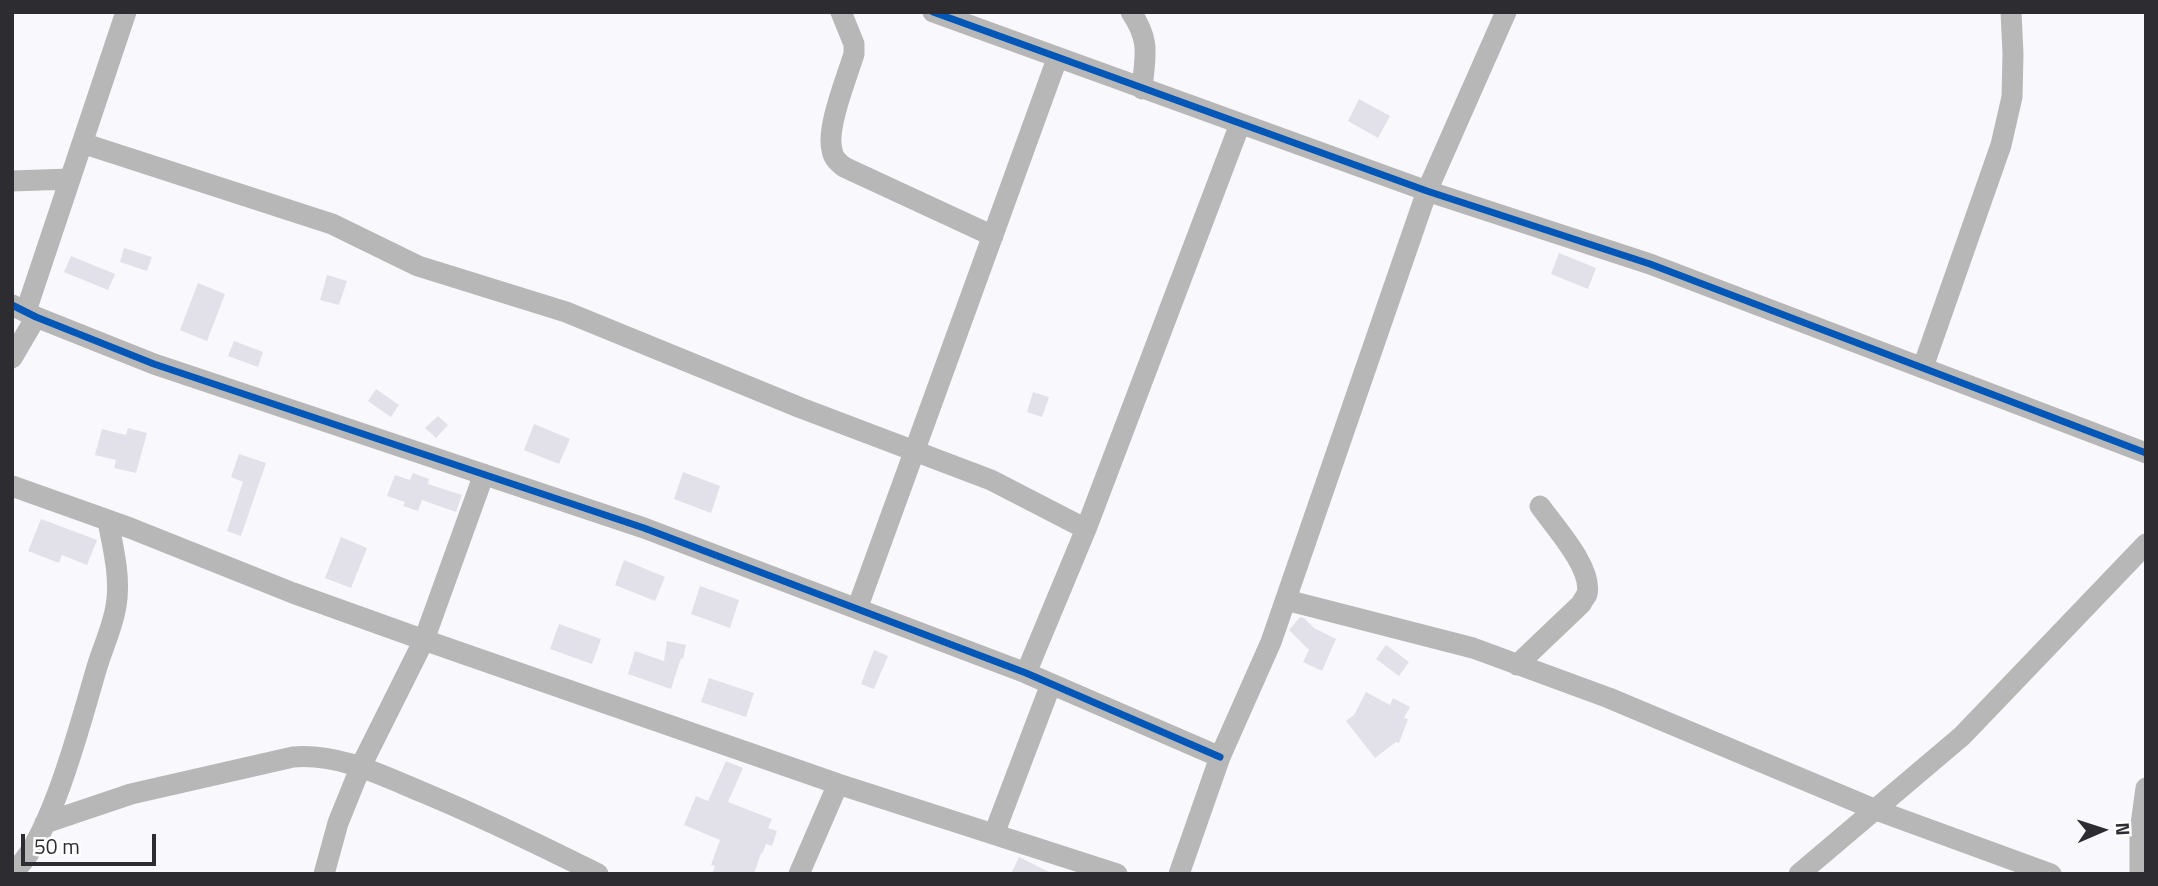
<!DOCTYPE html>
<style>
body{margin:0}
#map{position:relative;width:2158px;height:886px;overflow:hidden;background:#f9f8fd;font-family:"Titillium Web",sans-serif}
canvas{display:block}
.frame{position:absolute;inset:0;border:14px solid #2d2d31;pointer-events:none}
.north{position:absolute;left:2067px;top:795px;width:70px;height:70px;-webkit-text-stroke:5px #fff;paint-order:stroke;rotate:87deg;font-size:19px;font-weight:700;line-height:28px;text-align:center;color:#2d2d31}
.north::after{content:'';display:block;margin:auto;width:24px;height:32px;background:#2d2d31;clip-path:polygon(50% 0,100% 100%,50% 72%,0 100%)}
.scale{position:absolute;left:21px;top:834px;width:135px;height:32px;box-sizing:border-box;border:4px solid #2d2d31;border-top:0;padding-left:9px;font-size:21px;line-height:24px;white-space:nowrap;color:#2d2d31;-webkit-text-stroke:5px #fff;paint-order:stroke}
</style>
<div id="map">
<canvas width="2158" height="886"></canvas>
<div class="frame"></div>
<div class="north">N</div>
<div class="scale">50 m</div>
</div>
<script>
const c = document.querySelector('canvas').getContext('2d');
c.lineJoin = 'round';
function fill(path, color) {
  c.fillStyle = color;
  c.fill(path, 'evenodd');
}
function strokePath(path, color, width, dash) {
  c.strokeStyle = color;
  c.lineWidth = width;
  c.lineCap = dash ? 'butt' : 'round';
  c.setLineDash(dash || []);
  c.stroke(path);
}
const building = new Path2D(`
 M1359 99 1390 116 1378 138 1348 121Z
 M124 248 152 257 147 271 120 262Z
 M1559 253 1596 268 1588 289 1551 274Z
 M71 256 115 274 108 290 64 272Z
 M327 275 347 281 339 305 320 300Z
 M198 283 225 294 207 341 180 330Z
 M234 341 263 352 258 367 228 356Z
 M376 389 399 405 391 417 368 401Z
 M1033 392 1049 397 1042 417 1027 412Z
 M438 416 448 425 436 438 425 428Z
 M534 424 570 439 559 464 524 450Z
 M128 428 147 433 136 473 114 468 116 460 95 455 102 429 126 435Z
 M239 454 266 463 241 536 227 531 243 482 231 477Z
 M683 472 720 486 711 513 674 499Z
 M413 473 429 479 428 484 462 495 456 512 422 500 418 511 403 506 405 502 387 496 395 475 410 480Z
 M41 519 97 540 87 565 62 555 59 563 28 551Z
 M341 537 367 548 351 588 325 578Z
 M624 560 665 577 655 601 615 585Z
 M700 586 739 600 730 628 691 614Z
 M1300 617 1304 618 1314 628 1336 639 1322 671 1303 662 1309 650 1289 630Z
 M559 624 601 639 592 664 550 649Z
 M667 641 686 645 683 659 681 658 671 689 628 674 635 651 664 661Z
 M1386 645 1409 662 1399 676 1376 659Z
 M874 650 888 656 874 689 861 684Z
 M709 678 754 693 746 717 701 702Z
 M1366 692 1390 705 1393 698 1410 707 1404 718 1408 719 1399 743 1396 742 1375 758 1346 721 1354 715Z
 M726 761 743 768 728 802 772 819 768 828 777 831 772 846 766 844 762 854 761 853 754 874H712L715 866 711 865 720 840 684 825 696 796 708 801Z
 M1019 857 1053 874H1011Z`);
const street = new Path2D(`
 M841 12 854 44V54C847 77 826 128 832 150 833 158 838 162 844 167L993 236
 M933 12 1427 191 1650 264 2146 453
 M1131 12C1151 42 1145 55 1142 89
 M82 143 332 224 418 266 566 312 801 408 991 480 1086 529
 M12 181 70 179
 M12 305 36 317 154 364 644 528 1026 673 1220 757
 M26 311 126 12
 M12 358 36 317
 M1923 367 2001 145 2012 97 2013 54 2011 12
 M12 486 130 528 293 593 424 640 838 784 1117 874
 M1286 600 1473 648 1609 698 1876 810 2051 874
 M857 609 1057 59
 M1517 665 1581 604C1582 602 1586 596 1587 594 1593 568 1554 526 1540 506
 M1026 673 1086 529 1240 124
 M45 823 131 794 293 757C338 753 381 775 422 792 482 817 540 845 598 874
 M994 834 1051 684
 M12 872C50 846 83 713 97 667 103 647 113 626 116 606 121 578 113 548 108 521
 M324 874 338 823 361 766 424 640 484 474
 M799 874 838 784
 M1179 874 1220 757 1271 642 1427 191 1506 12
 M1799 874 1962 736 2146 544
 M2140 874V832L2146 788`);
const cycleway = new Path2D(`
 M933 12 1427 191 1650 264 2146 453
 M12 305 36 317 154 364 644 528 1026 673 1220 757`);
fill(building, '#e2e1ea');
strokePath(street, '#b8b7b7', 21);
strokePath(cycleway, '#0057b8', 7);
</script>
